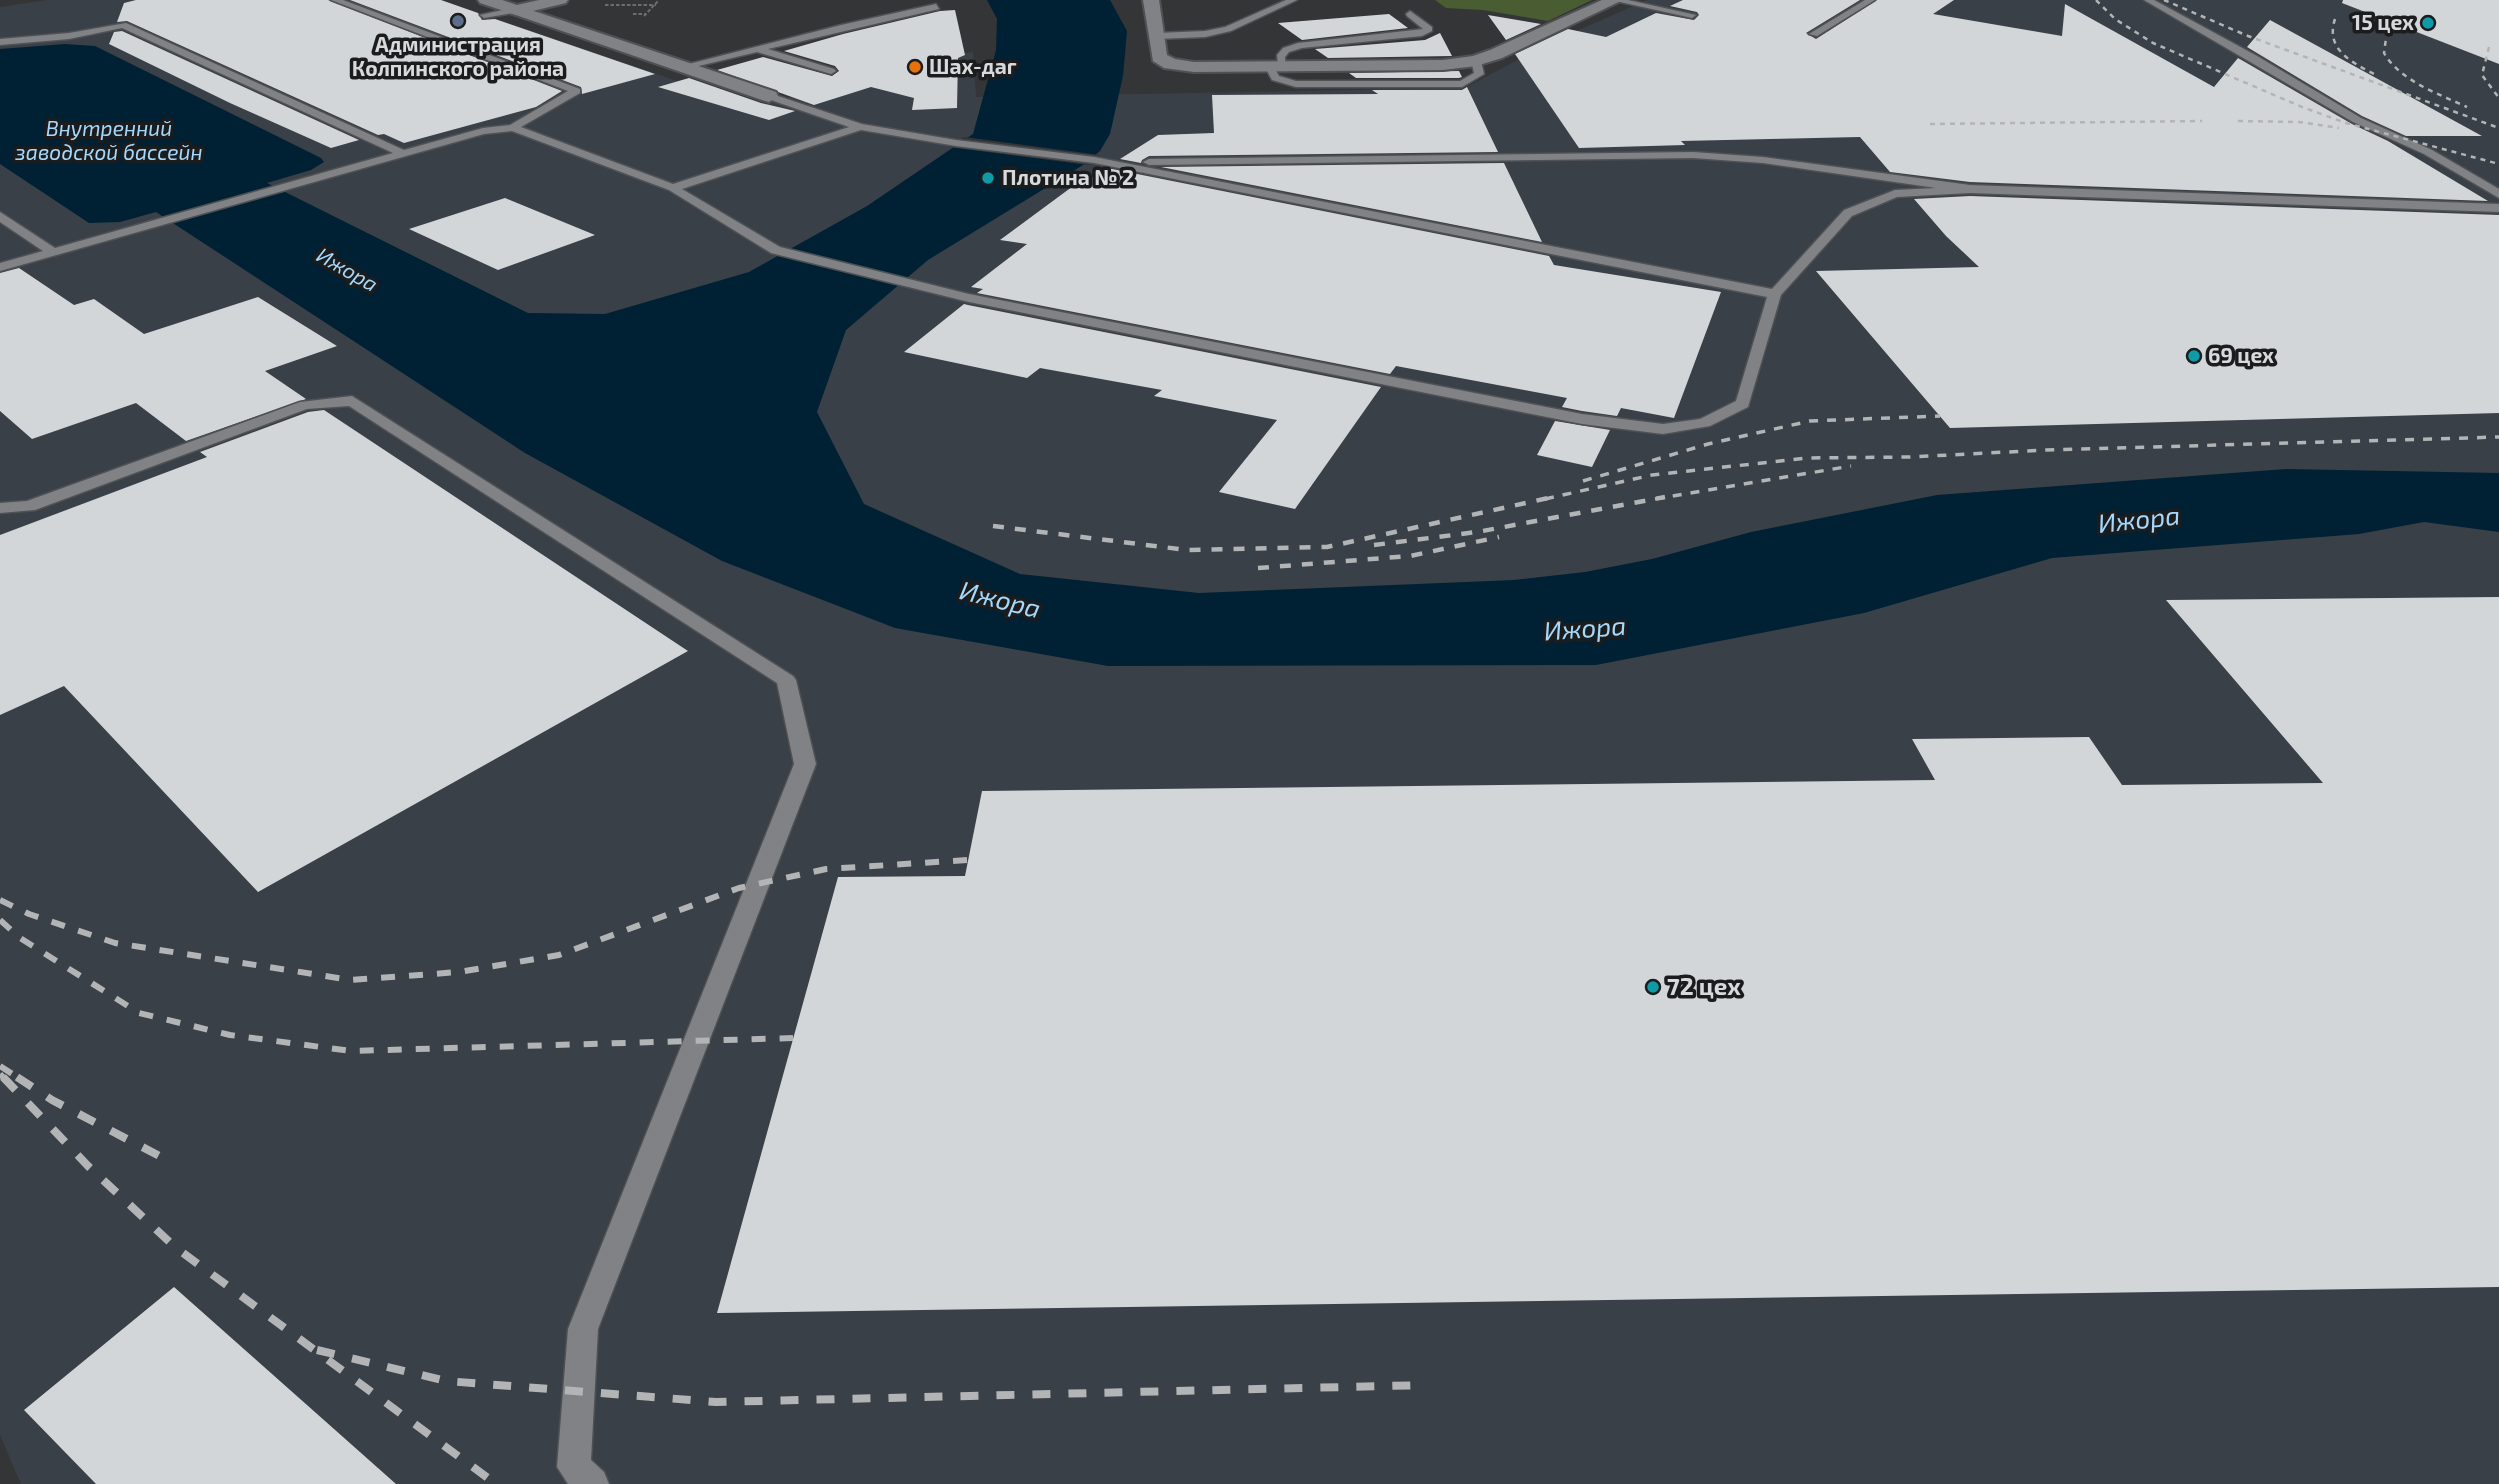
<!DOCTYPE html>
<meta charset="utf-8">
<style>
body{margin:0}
canvas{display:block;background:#333537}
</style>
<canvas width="2499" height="1484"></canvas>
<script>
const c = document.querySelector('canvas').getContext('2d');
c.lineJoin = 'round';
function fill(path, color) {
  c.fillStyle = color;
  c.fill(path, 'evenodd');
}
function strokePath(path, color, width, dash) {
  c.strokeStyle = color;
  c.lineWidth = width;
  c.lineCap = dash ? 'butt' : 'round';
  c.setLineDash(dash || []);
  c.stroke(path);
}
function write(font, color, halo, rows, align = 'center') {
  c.font = font + ' "Exo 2",sans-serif';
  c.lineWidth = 7;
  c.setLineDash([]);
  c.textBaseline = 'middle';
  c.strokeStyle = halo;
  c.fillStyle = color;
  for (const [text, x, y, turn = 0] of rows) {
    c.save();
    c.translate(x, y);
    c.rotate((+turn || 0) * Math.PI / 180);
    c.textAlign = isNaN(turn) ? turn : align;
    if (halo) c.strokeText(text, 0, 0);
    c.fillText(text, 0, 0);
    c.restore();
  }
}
const built = new Path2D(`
 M47 0H441L756 108 902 61 973 52 976 97 1465 88 1549 43 1647 0H2499V1484H21L0 1435V7Z`);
const green = new Path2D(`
 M1435 0H1592L1548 21 1483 10 1446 8Z`);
const water = new Path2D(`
 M987 0H1110L1127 31 1123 76 1110 134 1100 151 1083 165 928 260 846 330 817 412 864 504 1020 574 1199 593 1514 580 1585 572 1652 559 1751 532 1937 495 2286 469 2499 473V532L2424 522 2359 534 2052 558 1864 613 1596 665 1108 666 895 628 722 561 525 453 156 212 120 222 89 223 0 164V49L65 44 95 46 321 158 324 162 311 170 267 183 528 313 605 314 749 272 867 206 973 134 996 50 997 19Z`);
const pier = new Path2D(`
 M964 137 1100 155 1088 165 949 147Z`);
const building = new Path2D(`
 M136 0H328L562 91 536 107 404 143 384 134 378 135 127 21 117 22 124 3Z
 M350 0H441L478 13 482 20 495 19 655 74 582 94 581 87Z
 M1683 0H1860L1806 33 1816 39 1877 0H1954L1933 14 2062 36 2065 4 2214 87 2238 58 2352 124 2388 141 2488 201 1970 182 1890 172 1860 137 1681 141 1685 145 1579 148 1515 54 1568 29 1606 37 1656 13 1694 20 1699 15 1697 12 1670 6Z
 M2343 0H2499V64L2342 3Z
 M955 10 965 55 958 58 957 108 912 110 914 98 871 87 814 105 717 70 763 57 832 76 839 71 835 66 784 51 843 34 940 11Z
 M1389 14 1408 28 1302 40 1278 23Z
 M1488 15 1541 24 1506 40Z
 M2270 20 2482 136H2406L2362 116 2247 47Z
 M122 31 359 140 331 148 230 103 109 44 114 32Z
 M1440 33 1452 56 1328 58 1315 49 1425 40Z
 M1459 71 1462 77 1459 78H1356L1349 73Z
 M689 78 761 103 795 111 769 120 658 87Z
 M1467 87 1498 152 1149 156 1142 160 1141 163 1120 159 1158 135 1214 133 1212 95 1378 94 1372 90H1462Z
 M1504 163 1542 242 1161 167Z
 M1107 168 1549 256 1554 265 1721 292 1674 418 1621 408 1617 416 1582 411 1562 407 1567 398 1396 366 1390 374 977 293 983 289 971 287 1027 244 1000 240 1084 178 1090 179Z
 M1970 196 2499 215V413L1950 428 1816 271 1979 267 1946 236 1914 199Z
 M505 198 595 235 498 270 409 229Z
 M19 268 74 305 94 299 144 334 258 297 337 346 265 371 306 399 186 441 136 403 32 439 0 411V273Z
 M964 304 968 305 1381 387 1295 509 1219 492 1277 420 1154 396 1162 390 1040 368 1027 378 904 352Z
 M324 410 688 651 258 892 64 686 0 715V535L207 457 200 452 308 412Z
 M1555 421 1610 430 1592 467 1537 455Z
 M2499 597V1287L717 1313 838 877 965 876 982 791 1935 780 1912 739 2089 737 2122 785 2323 783 2166 600Z
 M174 1287 396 1484H96L24 1410Z`);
const path = new Path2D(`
 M605 5H656
 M633 14H646
 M644 16 659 0`);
const lane = new Path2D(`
 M331 0H343L580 89V93L521 127 673 184 849 127 765 98V94L769 93 862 124 956 140 1094 157 1772 289 1844 210 1895 190 1936 188 1763 163 1693 158 1149 165 1143 162 1149 159 1693 152 1763 157 1970 185 2499 204V212L1970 193 1897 197 1852 216 1781 295 1748 407 1710 426 1663 434 1582 424 969 302 771 253 669 190 512 131 484 134 0 271V263L43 251 0 222V212L55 248 393 153 122 28 69 39 0 45V39L69 33 126 23 404 150 483 128 510 125 568 91ZM861 130 956 146 1094 163 1767 297 1736 401 1700 419 1663 424 1582 414 969 294 780 247 682 189Z
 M1286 0H1297L1231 31 1205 37 1157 39 1152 36 1157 33 1205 31 1225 27Z
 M1611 0H1628L1696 15 1692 18Z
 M1865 0H1875L1817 36 1809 34Z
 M2144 0H2154L2257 56 2361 118 2432 150 2499 189V198L2424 154 2353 122Z
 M936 4 939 9 768 49 834 69 836 71 831 74 757 52 682 70 677 67 841 25Z
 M516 7 519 12 484 18 480 15Z
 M1410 11 1432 27V31L1422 36 1302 48 1289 52 1285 57 1286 69 1278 67 1277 55 1283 48 1298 43 1423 29 1407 16 1406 14Z
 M1476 58 1481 61 1484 74 1462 87H1296L1272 80 1265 67 1273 65 1279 76 1296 81H1460L1474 73 1471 61Z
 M352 396 793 676 796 680 816 764 598 1329 591 1460 604 1472 609 1484H568L557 1467 568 1329 794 764 777 683 349 406 307 409 35 510 0 513V503L27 501 300 402Z`);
const street = new Path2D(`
 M1143 0H1159L1167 55 1175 59 1194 62 1443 60 1473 56 1490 50 1602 0H1623L1502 58 1476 66 1443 70 1194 72 1164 68 1153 61Z
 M516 5 776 92 778 96 769 102 762 100 510 13 508 10Z`);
const secondary = new Path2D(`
 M478 0H502L517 5 539 0H568L566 3 516 15 480 3Z`);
const railFar4 = new Path2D(`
 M2096 0 2115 19 2153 43 2302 107 2346 123 2499 164
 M2164 0 2248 36 2499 128
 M2335 19C2325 49 2351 62 2374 74
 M2387 31 2384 53C2400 81 2439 94 2467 107
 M2489 47 2482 75 2499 98
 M2238 121 2299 122 2339 128
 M1930 124 2202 121`);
const railFar3 = new Path2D(`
 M1583 481 1708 444 1810 421 1940 416
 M1545 499 1652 475 1807 458 1910 457 2046 450 2499 437
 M1655 499 1851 466`);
const railFar2 = new Path2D(`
 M993 526 1187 550 1327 547 1553 497
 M1374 545 1477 532 1665 497
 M1258 568 1410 556 1499 537`);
const railFar1 = new Path2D(`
 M0 900 29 914 115 943 351 980 459 972 559 955 739 888 826 869 968 860
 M0 920 20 938 139 1013 230 1035 351 1051 793 1038
 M0 1066 20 1079
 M0 1074 5 1079`);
const rail = new Path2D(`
 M3 1077 88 1166 175 1247 496 1484
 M17 1077 52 1100 173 1163
 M317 1350 446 1381 716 1402 1428 1385`);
const markers = [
 [458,21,7,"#5c6f8a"],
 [2428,23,7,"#0f9aa8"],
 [915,67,7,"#e8710a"],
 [988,178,7,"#0f9aa8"],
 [2194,356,7,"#0f9aa8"],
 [1653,987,7,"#0f9aa8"]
];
const farPoinames = [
 ["15 цех",2414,23,"right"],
 ["Администрация",458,45,"center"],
 ["Колпинского района",458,69,"center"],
 ["Шах-даг",929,67],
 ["Плотина № 2",1002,178],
 ["69 цех",2208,356]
];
const farWaternames = [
 ["Внутренний",109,129],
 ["заводской бассейн",109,153],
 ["Ижора",347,270,30]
];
const poiNames = [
 ["72 цех",1667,987]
];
const waterNames = [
 ["Ижора",2139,520,-6],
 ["Ижора",1000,600,14],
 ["Ижора",1585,629,-4]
];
fill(built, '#3a4047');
fill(green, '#4a5c31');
fill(water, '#002034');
fill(pier, '#333537');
fill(building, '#d3d6d9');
strokePath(lane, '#4f5154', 3);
strokePath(street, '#4f5154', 4);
strokePath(secondary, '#4f5154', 4);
strokePath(path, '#6b6d6f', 2, [3.5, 2]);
fill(lane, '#808285');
fill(street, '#808285');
fill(secondary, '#808285');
strokePath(railFar4, '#b2b4b6', 2.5, [5, 5]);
strokePath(railFar3, '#b2b4b6', 3.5, [9, 9]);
strokePath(railFar2, '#b2b4b6', 4.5, [11, 11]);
strokePath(railFar1, '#b2b4b6', 6, [14, 14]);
strokePath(rail, '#b2b4b6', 8, [18, 18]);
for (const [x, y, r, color] of markers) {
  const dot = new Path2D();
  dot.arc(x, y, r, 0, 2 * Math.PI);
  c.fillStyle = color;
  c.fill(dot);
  strokePath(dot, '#1b1c1d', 2.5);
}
write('bold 21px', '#d7d9db', '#1b1c1d', farPoinames, 'left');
write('italic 21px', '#a4d8fc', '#1b1c1d', farWaternames);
write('bold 24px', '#d7d9db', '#1b1c1d', poiNames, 'left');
write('italic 26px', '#a4d8fc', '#1b1c1d', waterNames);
</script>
